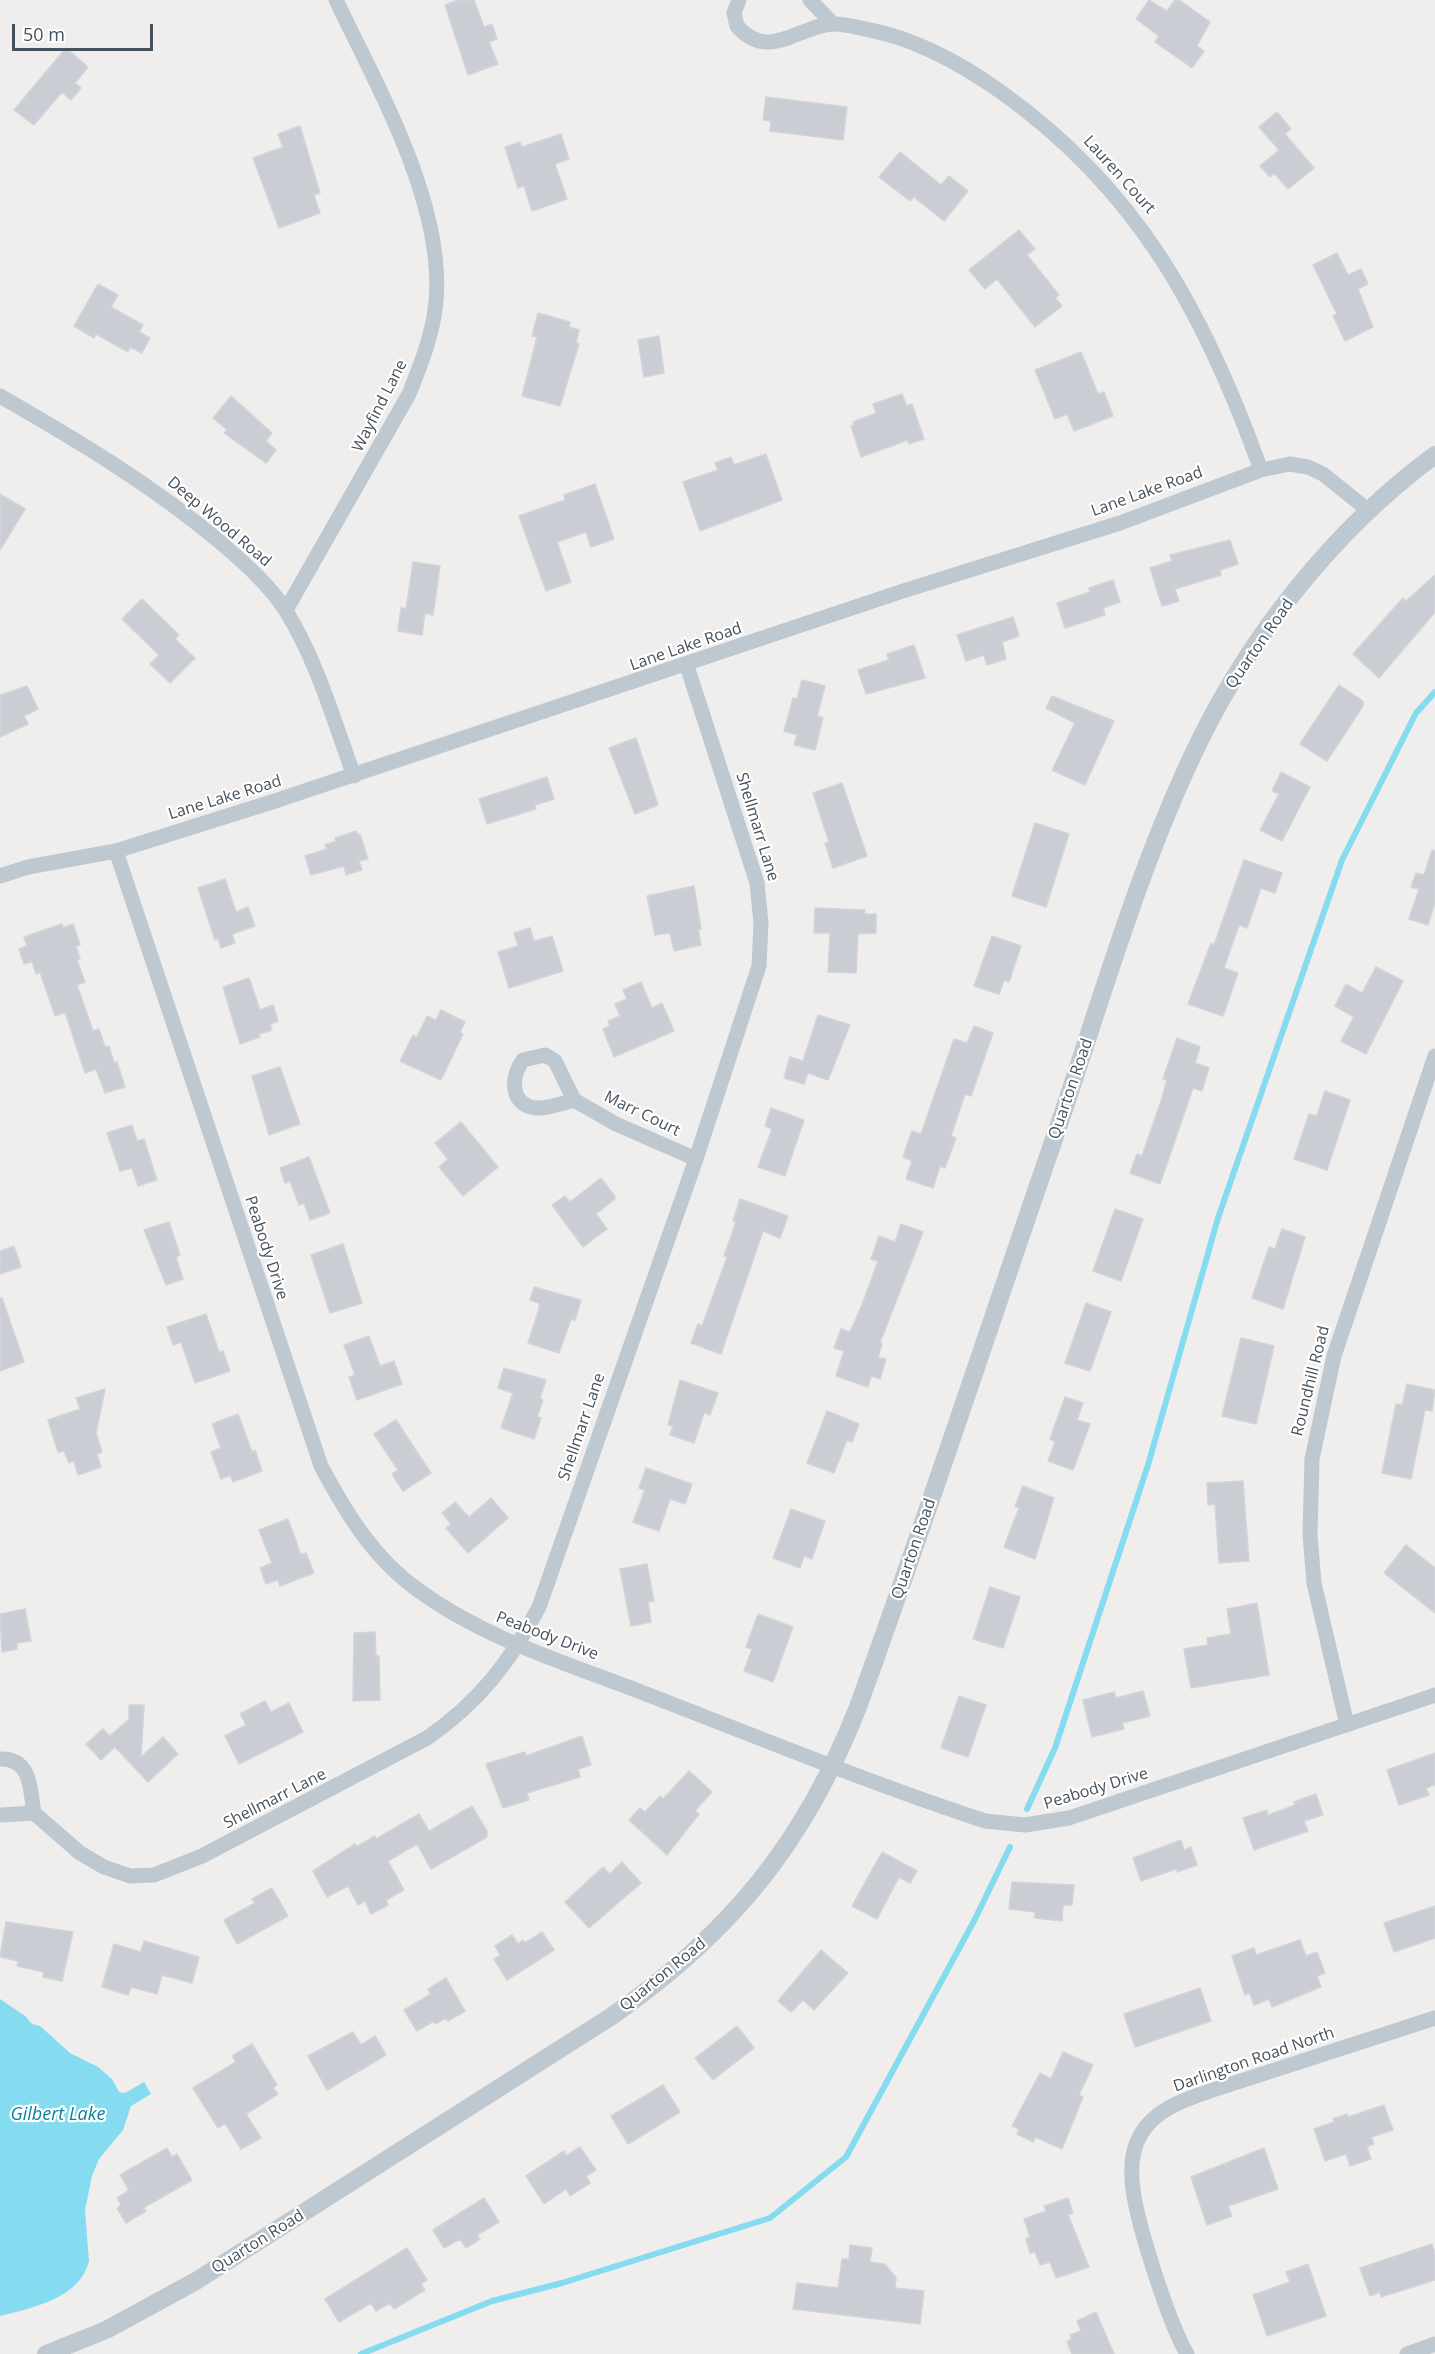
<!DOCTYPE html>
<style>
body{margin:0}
#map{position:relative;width:1435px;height:2354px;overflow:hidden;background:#f0eded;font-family:"Open Sans",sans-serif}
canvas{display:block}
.scale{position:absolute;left:12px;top:24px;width:141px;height:27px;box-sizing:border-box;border:3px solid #45515c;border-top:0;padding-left:8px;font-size:18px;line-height:21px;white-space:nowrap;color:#45515c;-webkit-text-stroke:4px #fff;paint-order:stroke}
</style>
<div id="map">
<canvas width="1435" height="2354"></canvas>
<div class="scale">50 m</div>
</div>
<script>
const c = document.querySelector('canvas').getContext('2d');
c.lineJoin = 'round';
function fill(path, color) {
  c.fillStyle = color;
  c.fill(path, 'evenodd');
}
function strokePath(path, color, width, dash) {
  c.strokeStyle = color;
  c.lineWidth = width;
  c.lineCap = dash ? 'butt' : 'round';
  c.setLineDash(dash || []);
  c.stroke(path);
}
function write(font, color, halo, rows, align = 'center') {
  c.font = font + ' "Open Sans",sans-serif';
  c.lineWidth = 4.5;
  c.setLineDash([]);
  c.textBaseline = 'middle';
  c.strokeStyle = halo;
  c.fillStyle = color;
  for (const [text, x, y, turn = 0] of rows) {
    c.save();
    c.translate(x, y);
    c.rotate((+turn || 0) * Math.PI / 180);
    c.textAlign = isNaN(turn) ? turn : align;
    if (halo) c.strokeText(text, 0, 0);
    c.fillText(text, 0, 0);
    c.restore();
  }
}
const water = new Path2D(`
 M0 1999 25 2016 32 2024 40 2026 70 2053 98 2067 112 2079 119 2092 125 2093 144 2082 151 2094 131 2106 123 2130 99 2159 92 2176 85 2210 89 2261C80 2299 31 2308 0 2316Z`);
const stream = new Path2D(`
 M1027 1809 1055 1748 1148 1465 1218 1218 1342 860 1416 713 1435 692
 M361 2354 492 2301 562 2283 770 2218 846 2157 974 1921 1010 1847`);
const building = new Path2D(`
 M458 0H474L484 27 492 24 497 39 489 42 498 64 468 75 445 5Z
 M1149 0 1167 11 1175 0H1179L1210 22 1197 46 1204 51 1192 68 1155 42 1159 36 1136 19Z
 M66 48 88 67 75 83 81 88 71 100 62 92 34 125 14 110Z
 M766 97 847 107 843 140 770 131 771 121 763 120Z
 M1277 112 1291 129 1285 134 1314 168 1288 189 1274 173 1270 177 1260 166 1279 150 1259 127Z
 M300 126 320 193 314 195 320 213 279 228 253 158 283 147 278 134Z
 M561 134 569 159 555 164 567 199 532 211 524 186 518 188 505 147 520 142 522 147Z
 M900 152 941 185 949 176 968 191 944 221 914 197 910 201 879 177Z
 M1019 230 1035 249 1027 255 1059 295 1055 298 1062 306 1035 327 997 279 985 289 969 270Z
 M1337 253 1348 275 1361 269 1368 284 1358 289 1373 327 1345 341 1333 316 1337 314 1313 265Z
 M98 284 118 295 111 307 143 325 139 332 150 338 142 353 130 347 128 352 96 334 94 338 74 326Z
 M538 313 570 322 569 327 579 330 576 343 579 344 560 406 522 396 537 337 532 336Z
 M659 336 664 373 644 377 638 340Z
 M1081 352 1098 394 1104 392 1113 416 1074 431 1067 414 1055 419 1035 370Z
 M902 394 907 406 912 404 924 439 909 444 908 440 861 457 851 426 854 425 853 422 876 413 873 404Z
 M231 396 272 433 266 441 276 450 266 463 224 433 227 430 213 418Z
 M766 454 782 500 700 531 683 482 718 470 715 463 731 457 734 465Z
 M595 484 614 539 591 547 586 532 557 542 571 582 546 591 519 516 565 500 564 495Z
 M0 494 25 509 0 550Z
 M1230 540 1238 564 1220 570 1221 575 1175 589 1179 601 1162 606 1150 568 1172 561 1170 555Z
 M413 562 440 566 433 615 425 613 422 635 398 631 401 608 406 609Z
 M1435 575V612L1379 678 1353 654 1403 598 1406 601Z
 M1113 580 1120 602 1103 608 1105 615 1065 628 1057 603 1090 592 1089 588Z
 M142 599 179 635 175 639 195 658 170 683 150 664 159 655 122 619Z
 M1013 617 1019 636 1002 642 1006 659 987 665 984 655 966 661 957 635Z
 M914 645 925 678 866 694 858 670 889 660 887 654Z
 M802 680 825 686 817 716 823 718 815 750 794 745 797 735 784 731 793 698 797 699Z
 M1339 685 1363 701V706L1327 761 1300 744Z
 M27 686 38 709 24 716 28 724 0 737V695Z
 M1052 696 1114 721 1085 785 1052 770 1075 723 1046 708Z
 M636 738 658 805 635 814 609 748Z
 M1281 772 1310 787 1282 841 1260 830 1279 794 1272 791Z
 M547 777 554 799 535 805 536 809 487 824 479 799Z
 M842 783 867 856 833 868 825 843 829 842 813 793Z
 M1035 823 1069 834 1046 907 1012 896Z
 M356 831 357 834H360L368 859 359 861 362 870 346 875 344 866 311 875 305 856 327 849 325 845 336 841 335 838Z
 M1432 850 1435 851V903L1428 925 1409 919 1419 889 1411 887 1416 873 1424 875Z
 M1244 860 1282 873 1275 893 1261 888 1247 928 1239 925 1224 968 1238 973 1223 1016 1188 1004 1211 943 1214 945Z
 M225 879 236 912 248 907 255 926 232 934 235 943 221 948 218 938 215 940 198 888Z
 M694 886 701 929H698L701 945 674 951 670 933 655 935 647 896Z
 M815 908 865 910 864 914H876V933L858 934 856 973 828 972 830 933H814Z
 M62 924 63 928 73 924 80 945 76 946 80 959 77 960 85 982 77 985 93 1031 99 1029 105 1047 109 1046 114 1063 117 1062 125 1087 105 1093 96 1069 85 1073 65 1012 55 1016 40 972 36 974 32 961 24 964 19 949 27 946 24 937Z
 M530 928 534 941 552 936 563 971 509 988 498 952 518 946 514 933Z
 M992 936 1021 946 1009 982 1004 980 999 994 974 986Z
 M1376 967 1403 981 1366 1054 1341 1041 1354 1017 1335 1006 1346 984 1362 993Z
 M249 978 260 1010 273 1005 278 1021 270 1024 272 1030 259 1034 260 1037 240 1044 223 987Z
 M641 982 652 1008 662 1003 674 1031 614 1057 603 1029 610 1026 608 1021 620 1016 615 1004 627 999 623 990Z
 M441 1010 465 1022 460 1032 463 1034 441 1080 400 1061 413 1035 417 1037 427 1016 436 1020Z
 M818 1015 850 1025 828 1080 808 1073 804 1084 784 1078 790 1057 803 1061Z
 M974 1026 993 1033 971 1096 965 1094 951 1136 956 1138 945 1168 940 1166 933 1188 906 1179 912 1161 903 1157 912 1131 921 1134 954 1039 967 1043Z
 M1177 1038 1200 1047 1195 1063 1209 1068 1202 1091 1193 1088 1160 1184 1130 1173 1137 1154 1142 1156 1162 1098 1167 1080 1163 1079Z
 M280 1067 300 1124 269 1135 252 1076Z
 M1325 1091 1350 1100 1327 1170 1294 1159 1309 1114 1317 1116Z
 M771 1108 804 1120 785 1176 758 1167 772 1129 765 1126Z
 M461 1122 498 1167 463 1196 439 1167 448 1159 435 1143Z
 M132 1125 137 1141 144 1139 157 1180 138 1186 132 1168 120 1171 107 1133Z
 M309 1157 330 1213 310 1220 304 1203 299 1205 290 1181 285 1183 280 1168Z
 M601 1178 616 1198 596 1214 607 1229 583 1247 552 1205 565 1196 570 1202Z
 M740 1199 788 1216 780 1238 763 1231 721 1354 691 1343 698 1324 702 1326 727 1257 724 1256 736 1222 733 1221Z
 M1115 1209 1143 1219 1121 1281 1093 1271Z
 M169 1222 180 1255 176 1257 183 1279 166 1285 144 1230Z
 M901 1224 923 1232 880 1343 882 1344 878 1357 886 1359 880 1379 871 1376 868 1387 836 1376 844 1351 834 1348 841 1329 850 1332 862 1305 878 1261 871 1259 879 1236 895 1242Z
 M1282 1229 1305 1237 1283 1309 1252 1298 1269 1247 1275 1249Z
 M343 1244 362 1303 330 1313 311 1255Z
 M14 1246 21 1267 0 1274V1251Z
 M534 1287 581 1300 575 1320 571 1319 559 1353 528 1343 539 1309V1303L530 1300Z
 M2 1298 24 1362 0 1371V1299Z
 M1086 1303 1111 1312 1090 1371 1065 1363Z
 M206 1314 219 1352 223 1351 230 1371 195 1383 181 1342 173 1345 167 1327Z
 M369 1336 380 1366 394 1361 402 1384 357 1400 349 1377 355 1375 344 1345Z
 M1241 1338 1274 1346 1256 1424 1222 1416Z
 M504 1368 546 1380 540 1398 543 1400 537 1417 541 1418 534 1439 501 1428 513 1393 498 1388Z
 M680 1380 718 1393 710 1415 704 1413 694 1443 670 1435 673 1426 668 1425Z
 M1407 1384 1435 1390 1432 1411 1425 1410 1411 1479 1382 1473 1396 1404 1402 1405Z
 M105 1389 96 1433 102 1452 97 1454 101 1467 78 1475 74 1461 69 1463 64 1451 58 1452 48 1420 80 1409 76 1398Z
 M1065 1397 1083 1403 1077 1420 1090 1424 1073 1470 1048 1461 1055 1442 1050 1439Z
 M827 1411 859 1424 852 1442 847 1440 834 1473 807 1463Z
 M238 1414 252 1452 255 1450 262 1471 233 1482 230 1475 221 1479 211 1452 221 1448 212 1424Z
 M396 1420 431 1473 403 1491 392 1474 398 1470 374 1434Z
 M646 1468 692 1484 685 1504 670 1499 659 1531 633 1522 645 1490 639 1488Z
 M1243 1481 1249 1561 1219 1563 1215 1504 1208 1505 1207 1483Z
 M1023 1486 1054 1498 1035 1559 1004 1547 1019 1508 1015 1506Z
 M491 1498 508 1518 468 1553 446 1528 451 1524 442 1513 455 1502 469 1517Z
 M791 1509 825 1521 812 1559 804 1556 800 1568 773 1558Z
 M288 1519 301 1555 306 1553 314 1573 280 1586 278 1580 266 1584 260 1568 272 1563 259 1530Z
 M1406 1545 1435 1568V1613L1384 1573Z
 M647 1564 654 1601 648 1602 651 1622 631 1626 620 1569Z
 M990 1587 1020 1597 1003 1648 973 1639Z
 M1257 1603 1269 1675 1191 1688 1184 1649 1208 1645 1207 1638 1231 1634 1227 1609Z
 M25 1609 31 1641 17 1643V1649L2 1652 0 1614Z
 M758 1614 793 1627 773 1682 744 1671 752 1649 746 1647Z
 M375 1632 376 1656H379L380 1700 353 1701 354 1633Z
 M1143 1691 1150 1716 1122 1723 1124 1729 1092 1737 1083 1700 1114 1692 1116 1698Z
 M959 1696 986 1705 968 1757 941 1748Z
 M265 1701 271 1712 289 1703 303 1732 239 1764 225 1736 246 1725 240 1714Z
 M129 1705H144L141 1757 163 1737 178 1754 148 1782 115 1747 101 1760 86 1744 103 1729 110 1736 129 1719Z
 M582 1736 591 1765 578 1769 580 1777 527 1793 529 1800 503 1808 486 1764 525 1752 526 1756Z
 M1435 1753V1785L1426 1788 1429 1795 1399 1805 1387 1770Z
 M689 1771 712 1792 695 1811 699 1814 667 1855 629 1820 640 1808 645 1812 660 1796 663 1799Z
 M1316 1794 1323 1815 1304 1821 1308 1831 1254 1850 1243 1818 1267 1810 1268 1815 1295 1805 1294 1802Z
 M472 1806 487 1831V1837L431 1869 417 1844 388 1861 404 1890 386 1900 388 1905 371 1914 365 1901 358 1905 348 1886 327 1897 313 1871 355 1844 356 1847 375 1836 376 1839 419 1814 429 1831Z
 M1181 1840 1184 1850 1191 1847 1197 1865 1177 1872 1176 1869 1141 1881 1133 1858Z
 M882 1852 917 1871 910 1883 899 1877 877 1919 852 1906Z
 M622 1862 641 1883 589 1928 565 1902 603 1867 610 1874Z
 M1012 1882 1074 1885 1072 1905H1063L1062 1921 1035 1918V1912L1009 1909Z
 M272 1888 288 1916 237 1944 224 1920 255 1903 252 1899Z
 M1435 1906V1938L1394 1952 1384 1923Z
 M6 1922 73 1932 62 1981 43 1977 44 1972 17 1966 18 1961 0 1957Z
 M542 1932 554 1950 507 1980 494 1959 500 1955 495 1946 512 1935 518 1944 523 1940 525 1943Z
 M1300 1940 1306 1956 1317 1952 1325 1973 1317 1976 1321 1987 1272 2007 1269 1999 1254 2005 1250 1993 1245 1995 1232 1956 1254 1948 1256 1955Z
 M144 1941 199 1957 192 1983 162 1975 157 1994 131 1987 128 1995 102 1987 114 1944 141 1952Z
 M821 1950 848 1973 814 2010 803 2000 791 2012 778 2001Z
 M446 1978 465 2011 448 2021 446 2018 435 2024 434 2021 417 2031 404 2010 431 1994 428 1989Z
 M1200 1988 1211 2021 1135 2047 1124 2014Z
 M737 2026 754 2048 713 2080 695 2058Z
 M353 2032 361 2045 375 2036 386 2055 327 2090 308 2056Z
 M252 2044 277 2085 273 2088 278 2094 246 2114 261 2138 241 2149 225 2123 218 2128 193 2088 236 2062 232 2056Z
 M1063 2052 1093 2065 1079 2095 1083 2097 1062 2149 1035 2137 1033 2142 1017 2134 1019 2129 1012 2126 1040 2073 1051 2079Z
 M663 2085 680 2112 628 2144 611 2116Z
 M1384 2105 1393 2130 1371 2137 1374 2144 1367 2147 1371 2159 1350 2166 1346 2154 1325 2161 1314 2129 1334 2122 1333 2119 1347 2114 1348 2117Z
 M580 2147 596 2170 586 2176 590 2183 570 2196 566 2189 544 2204 526 2176 564 2151 566 2156Z
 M167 2148 172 2157 177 2154 192 2180 143 2208 146 2211 126 2223 117 2208 121 2205 117 2198 129 2190 120 2175Z
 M1264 2148 1278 2189 1228 2206 1232 2216 1207 2225 1191 2177Z
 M484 2198 499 2222 477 2235 480 2239 466 2248 460 2239 444 2248 433 2230Z
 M1068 2198 1073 2213 1068 2215 1089 2267 1056 2278 1050 2262 1040 2265 1035 2252 1030 2253 1026 2239 1030 2237 1024 2219 1046 2211 1044 2206Z
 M1432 2244 1435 2253V2280L1381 2297 1380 2292 1370 2296 1360 2268Z
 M850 2245 872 2248 870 2262 885 2264 896 2278 895 2288 924 2291 920 2324 793 2309 797 2283 838 2288 842 2259H849Z
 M407 2248 427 2280 421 2284 425 2290 394 2309 390 2303 376 2311 371 2303 339 2322 325 2299Z
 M1308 2264 1326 2316 1267 2336 1253 2295 1290 2282 1286 2272Z
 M1096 2312 1114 2354H1072L1067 2342 1072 2339 1070 2335 1081 2331 1077 2321Z`);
const minor = new Path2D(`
 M739 0 734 13 737 26C769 63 801 24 834 24 846 24 859 28 870 30 916 39 963 65 1001 92 1139 190 1205 314 1261 470
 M810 0 833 24
 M0 396C77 440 152 485 220 542 244 563 269 584 286 611 317 661 334 721 354 776
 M286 610 409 394C421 364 433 334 436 302 445 204 377 86 336 0
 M116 851 321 1466C346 1513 374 1559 418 1590 485 1639 564 1662 641 1692 755 1736 869 1783 985 1821L1025 1825 1069 1818 1435 1695
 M0 876 28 867 116 851 275 801 903 591 1120 523 1261 470 1290 464 1308 467 1323 474 1369 511
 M574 1100C563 1103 548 1109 536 1108 509 1105 511 1076 523 1060L545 1055 555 1061 574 1100 616 1124 696 1159
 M1347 1725 1314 1583 1310 1535 1312 1459 1334 1356 1435 1056
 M0 1759C32 1758 30 1790 34 1813L80 1853 104 1867 130 1876 154 1875 202 1856 427 1738C478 1703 511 1661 539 1607L696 1159 759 966 761 923 757 883 687 666
 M0 1815 34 1813
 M1187 2354C1169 2323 1133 2214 1132 2179 1131 2164 1133 2147 1141 2134 1156 2108 1187 2099 1213 2090L1435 2018
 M1407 2354 1435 2344`);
const tertiary = new Path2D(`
 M46 2354 106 2330 196 2281 612 2016C731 1933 805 1842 858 1707 926 1520 988 1330 1053 1142 1099 1009 1138 866 1200 740 1253 632 1337 527 1435 455`);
const streetNames = [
 ["Lauren Court",1119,175,48],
 ["Wayfind Lane",380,406,-63],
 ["Lane Lake Road",1147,492,-20],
 ["Deep Wood Road",219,522,40],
 ["Quarton Road",1260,644,-55],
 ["Lane Lake Road",686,647,-19],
 ["Lane Lake Road",225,798,-17],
 ["Shellmarr Lane",757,827,73],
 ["Quarton Road",1071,1089,-71],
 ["Marr Court",642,1114,26],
 ["Peabody Drive",266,1248,72],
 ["Roundhill Road",1311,1381,-76],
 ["Shellmarr Lane",582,1427,-71],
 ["Quarton Road",914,1549,-71],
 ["Peabody Drive",547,1636,21],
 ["Peabody Drive",1096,1789,-17],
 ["Shellmarr Lane",275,1799,-27],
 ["Quarton Road",663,1975,-39],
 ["Darlington Road North",1254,2060,-19],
 ["Quarton Road",258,2242,-32]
];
const waterNames = [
 ["Gilbert Lake",58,2115]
];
fill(water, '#85dbef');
strokePath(stream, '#85dbef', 6);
fill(building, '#cacdd3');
strokePath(building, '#d1d4d9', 1.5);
strokePath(minor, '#bdc8d0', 15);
strokePath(tertiary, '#bdc8d0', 18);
write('16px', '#45515c', '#fff', streetNames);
write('italic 18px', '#08819c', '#fff', waterNames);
</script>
